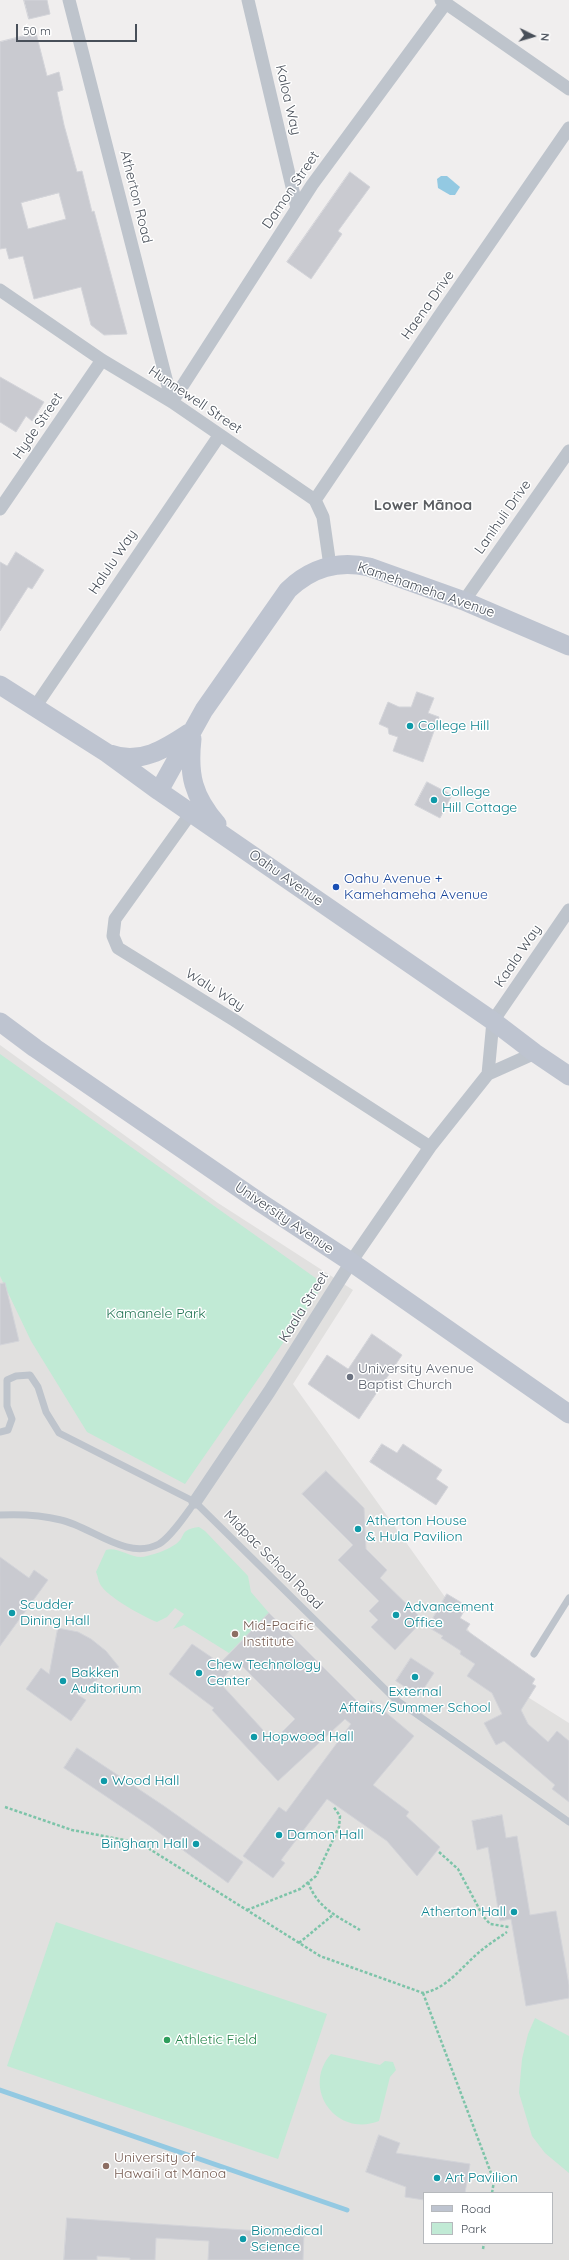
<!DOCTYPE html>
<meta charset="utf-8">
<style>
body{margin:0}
#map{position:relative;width:569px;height:2260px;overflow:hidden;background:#f0eeee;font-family:Quicksand,sans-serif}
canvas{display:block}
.legend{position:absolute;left:423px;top:2192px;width:130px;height:52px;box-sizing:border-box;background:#fff;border:1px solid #b6b9bd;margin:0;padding:5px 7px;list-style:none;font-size:12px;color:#484f59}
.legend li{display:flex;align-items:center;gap:8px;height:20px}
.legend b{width:20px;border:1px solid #b6b9bd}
.north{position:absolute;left:513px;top:16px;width:40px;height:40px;-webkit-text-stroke:3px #fff;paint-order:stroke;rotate:95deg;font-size:11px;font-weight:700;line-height:16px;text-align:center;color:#484f59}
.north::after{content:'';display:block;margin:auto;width:14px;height:18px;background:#484f59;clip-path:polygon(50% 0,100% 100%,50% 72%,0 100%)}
.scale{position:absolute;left:16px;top:24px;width:121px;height:18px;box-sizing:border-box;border:2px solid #484f59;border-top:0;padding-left:5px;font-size:12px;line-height:14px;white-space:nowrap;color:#484f59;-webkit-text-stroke:3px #fff;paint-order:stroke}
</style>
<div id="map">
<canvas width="569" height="2260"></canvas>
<ul class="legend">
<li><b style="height:5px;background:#bec4d0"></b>Road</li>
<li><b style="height:11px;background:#c1ead5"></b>Park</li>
</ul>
<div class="north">N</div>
<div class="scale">50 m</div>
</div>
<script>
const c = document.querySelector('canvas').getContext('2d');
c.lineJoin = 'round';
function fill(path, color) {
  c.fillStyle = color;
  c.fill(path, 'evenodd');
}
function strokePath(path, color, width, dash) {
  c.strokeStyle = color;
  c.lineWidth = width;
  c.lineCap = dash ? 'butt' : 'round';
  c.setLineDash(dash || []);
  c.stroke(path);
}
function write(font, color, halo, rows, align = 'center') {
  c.font = font + ' Quicksand,sans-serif';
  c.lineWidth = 3;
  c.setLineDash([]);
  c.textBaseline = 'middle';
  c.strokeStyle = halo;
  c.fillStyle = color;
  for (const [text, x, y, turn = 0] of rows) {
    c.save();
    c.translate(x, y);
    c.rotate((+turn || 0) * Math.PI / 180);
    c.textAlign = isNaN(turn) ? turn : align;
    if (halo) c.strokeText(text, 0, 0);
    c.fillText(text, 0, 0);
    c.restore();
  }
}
const education = new Path2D(`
 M0 1045 218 1203 353 1290 293 1384 507 1684 569 1723V2260H0ZM424 2193H552V2243H424Z`);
const green = new Path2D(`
 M0 1054 324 1284 185 1484 87 1432 31 1341 0 1276Z
 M199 1527 205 1531 248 1576 251 1592 269 1613 229 1653 184 1625 173 1629 184 1614 175 1608 167 1617 157 1622C144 1617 107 1597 100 1584 98 1580 98 1576 96 1572L106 1550C119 1546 133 1561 147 1556 156 1554 169 1549 176 1544 187 1536 178 1530 199 1527Z
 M56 1922 327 2014 278 2159 7 2066Z
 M535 2018 569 2036V2173L545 2153 532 2136 519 2093 522 2059 528 2034Z
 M331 2054 380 2065 385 2061 393 2062 396 2070 390 2077 379 2121C336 2138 301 2088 331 2054Z`);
const water = new Path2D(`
 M441 176H447L460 187 455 195H450L438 188 437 179Z`);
const stream = new Path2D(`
 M0 2090 347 2210`);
const building = new Path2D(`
 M24 0H47L50 14 29 19Z
 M36 33 47 76 59 72 63 90 57 92 64 125 77 172 82 171 92 212 94 211 127 334 104 335 91 325 81 287 34 299 23 256 9 259 6 248 0 249V42ZM59 193 66 219 28 229 21 203Z
 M350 172 370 187 338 231 342 234 311 279 287 262Z
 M0 377 44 402 32 421 26 416 16 432 0 422Z
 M16 552 44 570 32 589 28 587 0 631V562L7 566Z
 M417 692 434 698 428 713 439 717 423 762 393 751 398 737 389 734 388 728 379 724 388 702 399 707H411Z
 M427 782 452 795 440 818 415 805Z
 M5 1283 19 1341 0 1345V1284Z
 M372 1334 402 1355 359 1419 308 1384 327 1355 348 1369Z
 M382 1444 397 1453 403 1444 442 1470 436 1479 448 1487 436 1505 370 1462Z
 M326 1471 364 1508 366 1549 387 1570 380 1578 423 1620 395 1650 371 1627 378 1620 369 1611 379 1601 338 1560 353 1545 302 1494Z
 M0 1557 29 1578 34 1570 48 1580 0 1646Z
 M447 1594 467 1606 460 1618 470 1624 466 1630 535 1679 532 1684 536 1686 521 1710 528 1724 548 1742 557 1731 569 1741V1802L552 1789 555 1785 504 1741 496 1745 484 1723 502 1714 492 1693 467 1676 475 1664 460 1654 461 1651 441 1638 443 1636 428 1627Z
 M269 1613 364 1708 371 1700 414 1736 373 1785 409 1812 406 1816 440 1847 417 1876 387 1841 327 1799 281 1860 285 1863 273 1878 243 1856 279 1807 286 1812 351 1724 345 1719 278 1781 212 1710 214 1708 169 1674 192 1644 220 1663ZM237 1661 295 1719 273 1741 220 1683Z
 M58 1628 78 1632 91 1639 106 1651 119 1667 75 1693 86 1700 71 1721 26 1689 41 1668 49 1674Z
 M411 1658 434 1673 419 1696 396 1681Z
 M77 1748 164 1806 243 1862 228 1883 150 1826 64 1768Z
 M502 1815 506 1838 517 1836 530 1915 556 1911 569 1985V1998L526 2006 511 1919 500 1921 488 1847 477 1850 472 1821Z
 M379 2135 400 2143 396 2153 470 2164 465 2193H424V2200L405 2197 406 2187 366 2172Z
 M67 2218 304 2234 303 2260H208L209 2241 156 2238 155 2260H130V2258L97 2256V2260H64Z`);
const path = new Path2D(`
 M5 1807 72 1830 140 1843 320 1956 423 1993C446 1989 460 1969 477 1954 486 1946 497 1939 507 1932
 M439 1852 458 1869 483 1916 490 1924 509 1927
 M308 1882C318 1909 337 1916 360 1930
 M247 1910 300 1889 316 1876 339 1827 340 1816 333 1806
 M299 1943 334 1914
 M423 1993 494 2181 492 2193
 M483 2249 484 2243`);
const lane = new Path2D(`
 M0 1432 8 1430 12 1419 7 1406V1380L16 1376 30 1375 38 1387 46 1412 59 1433 195 1502 395 1699 569 1822
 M0 1515C21 1514 41 1515 61 1520 92 1527 127 1561 159 1544 171 1537 186 1514 195 1502
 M534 1654 569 1598`);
const street = new Path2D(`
 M69 0 172 402
 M248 0 297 208
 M441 0 569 89
 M0 290 102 360 172 402 315 500 323 517 330 566
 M172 402 312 185 446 3
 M315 500 438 318 569 128
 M0 509 102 360
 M464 601 569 451
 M35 707 219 436
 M191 813 115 919 113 936 118 948 234 1020 430 1147
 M488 1074 535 1053
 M195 1502 269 1392 355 1256 430 1147 488 1074 493 1021 569 910`);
const secondary = new Path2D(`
 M0 685 107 753 159 791 493 1021 535 1053 569 1076
 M192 739C188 775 193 796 217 824
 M110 754C140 765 165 749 189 733
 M159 791 204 710 288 590C311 568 337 560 369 567L464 601 569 646
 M0 1022 35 1048 261 1203 351 1262 569 1414`);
const markers = [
 [410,726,4,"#0f9aa8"],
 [434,800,4,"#0f9aa8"],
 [336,887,4,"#1a4fb4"],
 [350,1377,4,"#6b7280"],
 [358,1529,4,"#0f9aa8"],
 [12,1613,4,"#0f9aa8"],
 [396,1615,4,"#0f9aa8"],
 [235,1634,4,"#8d6e63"],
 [199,1673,4,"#0f9aa8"],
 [415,1677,4,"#0f9aa8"],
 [63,1681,4,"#0f9aa8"],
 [254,1737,4,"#0f9aa8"],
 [104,1781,4,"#0f9aa8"],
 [279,1835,4,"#0f9aa8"],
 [196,1844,4,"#0f9aa8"],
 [514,1912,4,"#0f9aa8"],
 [167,2040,4,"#2e9e5b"],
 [106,2166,4,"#8d6e63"],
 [437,2178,4,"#0f9aa8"],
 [243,2239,4,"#0f9aa8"]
];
const streetNames = [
 ["Kaloa Way",288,100,77],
 ["Damon Street",291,190,-56],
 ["Atherton Road",136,197,76],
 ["Haena Drive",428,305,-55],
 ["Hunnewell Street",195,400,34],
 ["Hyde Street",38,426,-56],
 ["Lanihuli Drive",503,517,-55],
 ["Halulu Way",113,562,-56],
 ["Kamehameha Avenue",426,590,19],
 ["Oahu Avenue",286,878,35],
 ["Kaala Way",518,956,-56],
 ["Walu Way",215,990,32],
 ["University Avenue",284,1218,34],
 ["Kaala Street",304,1307,-58],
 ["Midpac School Road",273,1560,45]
];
const cultureNames = [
 ["College Hill",418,726],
 ["College",442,792],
 ["Hill Cottage",442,808],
 ["Atherton House",366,1521],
 ["& Hula Pavilion",366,1537],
 ["Scudder",20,1605],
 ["Dining Hall",20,1621],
 ["Advancement",404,1607],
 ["Office",404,1623],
 ["Chew Technology",207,1665],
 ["Center",207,1681],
 ["Bakken",71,1673],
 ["Auditorium",71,1689],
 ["External",415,1692,"center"],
 ["Affairs/Summer School",415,1708,"center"],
 ["Hopwood Hall",262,1737],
 ["Wood Hall",112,1781],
 ["Damon Hall",287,1835],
 ["Bingham Hall",188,1844,"right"],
 ["Atherton Hall",506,1912,"right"],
 ["Art Pavilion",445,2178],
 ["Biomedical",251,2231],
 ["Science",251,2247]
];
const transitNames = [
 ["Oahu Avenue +",344,879],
 ["Kamehameha Avenue",344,895]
];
const parkNames = [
 ["Kamanele Park",156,1314]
];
const worshipNames = [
 ["University Avenue",358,1369],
 ["Baptist Church",358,1385]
];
const educationNames = [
 ["Mid-Pacific",243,1626],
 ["Institute",243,1642],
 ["University of",114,2158],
 ["Hawaiʻi at Mānoa",114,2174]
];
const leisureNames = [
 ["Athletic Field",175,2040]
];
const neighbourhoodNames = [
 ["Lower Mānoa",423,505]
];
fill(education, '#e1e0df');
fill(green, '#c1ead5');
fill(water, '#93c9e2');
strokePath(stream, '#93c9e2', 5);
fill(building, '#c9cad0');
strokePath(building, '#d3d4d9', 1);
strokePath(path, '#7dc4a9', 2.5, [3, 2]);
strokePath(lane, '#bec4cc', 7);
strokePath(street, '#bec4cc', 13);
strokePath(secondary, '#bec4d0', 19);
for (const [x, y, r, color] of markers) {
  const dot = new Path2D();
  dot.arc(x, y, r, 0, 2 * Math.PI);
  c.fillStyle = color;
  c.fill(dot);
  strokePath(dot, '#fff', 1.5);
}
write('14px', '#484f59', '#fff', streetNames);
write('14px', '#0d838f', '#fff', cultureNames, 'left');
write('14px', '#164399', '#fff', transitNames, 'left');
write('14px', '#217353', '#fff', parkNames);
write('14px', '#5b616d', '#fff', worshipNames, 'left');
write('14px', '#785e54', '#fff', educationNames, 'left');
write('14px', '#27864d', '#fff', leisureNames, 'left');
write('bold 15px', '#5b5e62', '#fff', neighbourhoodNames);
</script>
